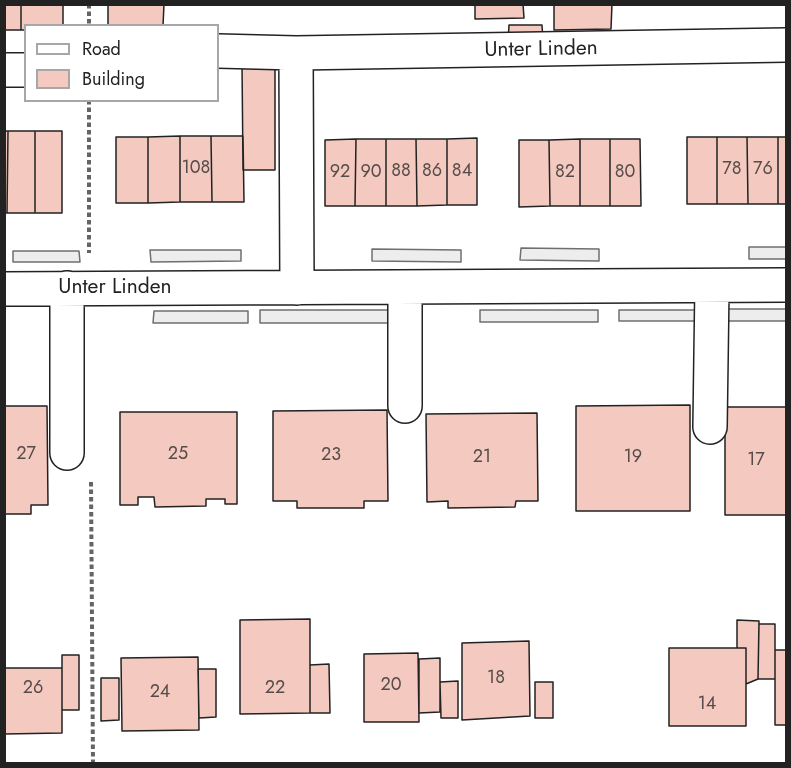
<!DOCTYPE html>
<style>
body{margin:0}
#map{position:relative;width:791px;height:768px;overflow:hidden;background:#fff;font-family:Jost,sans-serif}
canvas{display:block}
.frame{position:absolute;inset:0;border:6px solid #222;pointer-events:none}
.legend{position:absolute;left:24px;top:24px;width:195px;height:78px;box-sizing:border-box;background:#fff;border:2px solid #a7a7a7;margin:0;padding:8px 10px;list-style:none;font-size:18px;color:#222}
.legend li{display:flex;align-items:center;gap:12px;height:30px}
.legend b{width:30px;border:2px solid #a7a7a7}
</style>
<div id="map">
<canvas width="791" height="768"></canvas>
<div class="frame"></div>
<ul class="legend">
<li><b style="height:8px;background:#fff"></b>Road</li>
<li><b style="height:16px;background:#f3c9c0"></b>Building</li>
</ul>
</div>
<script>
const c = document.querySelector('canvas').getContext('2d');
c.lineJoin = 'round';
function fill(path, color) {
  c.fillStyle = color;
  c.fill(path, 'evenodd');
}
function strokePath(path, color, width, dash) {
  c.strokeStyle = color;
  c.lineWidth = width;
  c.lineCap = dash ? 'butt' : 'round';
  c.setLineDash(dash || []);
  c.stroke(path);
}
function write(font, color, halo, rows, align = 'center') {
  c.font = font + ' Jost,sans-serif';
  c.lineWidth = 4.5;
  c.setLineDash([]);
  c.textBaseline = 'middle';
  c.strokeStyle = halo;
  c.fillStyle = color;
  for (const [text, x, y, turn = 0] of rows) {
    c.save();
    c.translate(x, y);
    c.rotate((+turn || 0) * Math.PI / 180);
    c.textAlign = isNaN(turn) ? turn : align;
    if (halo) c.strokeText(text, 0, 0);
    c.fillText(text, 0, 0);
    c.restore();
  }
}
const parking = new Path2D(`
 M749 247H786V259H749Z
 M521 248 599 249V261L520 260Z
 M372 249 461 250V262L372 261Z
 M150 250H241V261L151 262Z
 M13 251H79L80 262H13Z
 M725 309H786V321H725Z
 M260 310H390V323H260Z
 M480 310H598V322H480Z
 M619 310H698V321H619Z
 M154 311H248V323H153Z`);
const building = new Path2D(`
 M4 4H21V30H4Z
 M21 4H63V26H26V30H21Z
 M108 4H164L163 26H108Z
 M475 4H523L524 18 475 19Z
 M554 4H612L611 29 554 30Z
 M509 25H542L543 42 508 43Z
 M275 63V170H243L242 64Z
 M4 131H8L7 213H4Z
 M8 131H35V213H7Z
 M35 131H62V213H35Z
 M180 136H211L212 202H180Z
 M180 136V202L148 203V137Z
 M211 136H243L244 202H212Z
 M116 137H148V203H116Z
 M687 137H717V204H687Z
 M717 137H747L748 204H717Z
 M747 137H778V204H748Z
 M778 137H786V204H778Z
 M477 138V205H447V139Z
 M356 139H386V206H355Z
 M356 139 355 206H325V140Z
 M386 139H416L417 206H386Z
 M416 139H447V205L417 206Z
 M580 139V206H550L549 140Z
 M580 139H610V206H580Z
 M610 139H640L641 206H610Z
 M519 140H549L550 206 519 207Z
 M690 405V511H576V406Z
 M4 406H47L48 505H31V514H4Z
 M725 407H786V515H725Z
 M387 410 388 501H364V508H297V501H273V411Z
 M120 412H237V504H225V499H206V506L155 507 154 497H138V505H120Z
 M537 413 538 501H516L515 507 448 508V501L427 502 426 414Z
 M310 619V713L240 714V620Z
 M737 620 759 621 758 679 746 684V648H737Z
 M759 624H775V679H758Z
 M529 641 530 716 462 720V643Z
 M669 648H746V726H669Z
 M775 650H786V725H775Z
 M418 653 419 722H364V654Z
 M62 655H79V710H62Z
 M198 657 199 730 122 731 121 658Z
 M440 658V712L419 713V659Z
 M329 664 330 713H310V665Z
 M4 668H62V733L4 734Z
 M198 669H216V717L199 718Z
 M101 678H119V720L101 721Z
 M458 681V718H441L440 682Z
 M535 682H553V718H535Z`);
const path = new Path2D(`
 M89 4V26
 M89 100V253
 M91 482 93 764`);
const minor = new Path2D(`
 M218 51 296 53 786 45
 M296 53 297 288
 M4 70H26
 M405 287V406
 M67 288V453
 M4 289 786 285
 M710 427 712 286`);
const numberNames = [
 ["108",196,169],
 ["78",732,170],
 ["76",763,170],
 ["88",401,172],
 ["86",432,172],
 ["84",462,172],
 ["92",340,173],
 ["90",371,173],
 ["82",565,173],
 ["80",625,173],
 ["27",26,455],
 ["25",178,455],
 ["23",331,456],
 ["21",482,458],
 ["19",633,458],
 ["17",756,461],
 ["18",496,679],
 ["20",391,686],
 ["26",33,689],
 ["22",275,689],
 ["24",160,693],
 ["14",707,705]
];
const streetNames = [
 ["Unter Linden",541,50,-1],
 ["Unter Linden",115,288]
];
fill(parking, '#ededed');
strokePath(parking, '#6f6f6f', 1.5);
fill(building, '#f3c9c0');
strokePath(building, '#222', 1.5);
strokePath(minor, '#222', 36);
strokePath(path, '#646464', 4, [4.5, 3]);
strokePath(minor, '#fff', 33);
write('18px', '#564c4a', null, numberNames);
write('21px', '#222', '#fff', streetNames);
</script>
